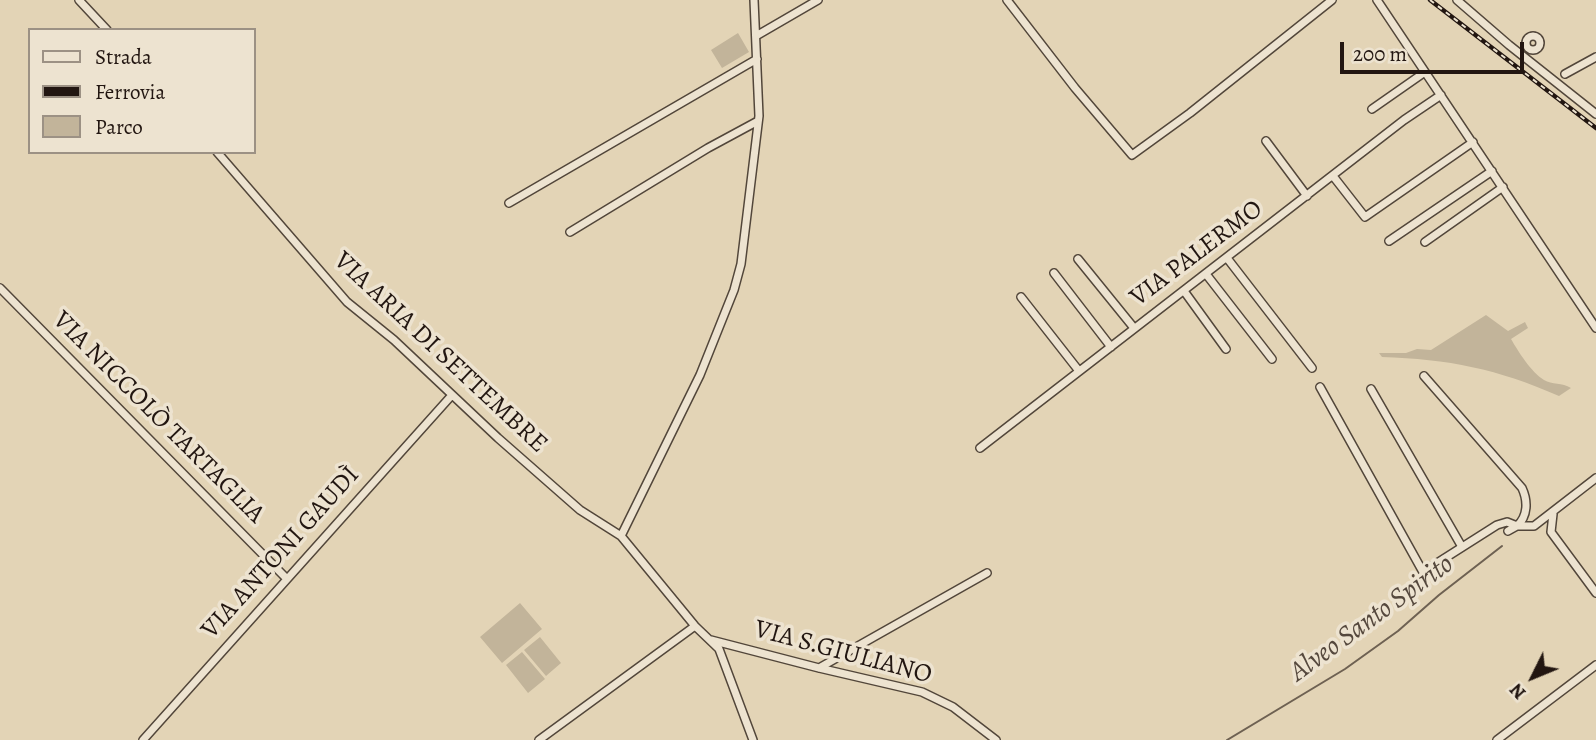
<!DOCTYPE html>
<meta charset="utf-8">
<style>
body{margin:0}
#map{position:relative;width:1596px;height:740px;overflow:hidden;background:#e3d4b6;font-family:Alegreya,serif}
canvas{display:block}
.legend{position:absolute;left:28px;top:28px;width:228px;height:126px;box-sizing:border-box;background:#ede3d0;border:2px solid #9c9184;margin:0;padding:9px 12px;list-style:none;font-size:21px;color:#221611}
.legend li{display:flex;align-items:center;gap:14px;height:35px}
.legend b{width:35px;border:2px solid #9c9184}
.north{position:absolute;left:1498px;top:642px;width:70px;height:70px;-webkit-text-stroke:5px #ede3d0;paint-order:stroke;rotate:227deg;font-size:19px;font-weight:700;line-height:28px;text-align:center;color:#221611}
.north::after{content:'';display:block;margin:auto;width:24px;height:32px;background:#221611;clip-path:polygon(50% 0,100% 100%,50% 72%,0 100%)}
.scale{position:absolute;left:1340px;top:42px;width:184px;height:32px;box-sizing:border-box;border:4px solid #221611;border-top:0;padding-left:9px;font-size:21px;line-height:24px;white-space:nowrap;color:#221611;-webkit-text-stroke:5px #ede3d0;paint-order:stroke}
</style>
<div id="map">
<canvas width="1596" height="740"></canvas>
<ul class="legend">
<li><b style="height:9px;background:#ede3d0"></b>Strada</li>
<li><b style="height:9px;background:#221611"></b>Ferrovia</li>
<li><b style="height:19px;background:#c2b49a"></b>Parco</li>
</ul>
<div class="north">N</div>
<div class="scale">200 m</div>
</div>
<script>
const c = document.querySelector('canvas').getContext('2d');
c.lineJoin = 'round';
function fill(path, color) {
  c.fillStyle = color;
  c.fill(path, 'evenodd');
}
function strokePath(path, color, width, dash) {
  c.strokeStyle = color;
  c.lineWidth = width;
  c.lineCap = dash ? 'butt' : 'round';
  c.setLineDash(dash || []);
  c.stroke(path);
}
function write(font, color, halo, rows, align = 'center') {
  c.font = font + ' Alegreya,serif';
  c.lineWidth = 7;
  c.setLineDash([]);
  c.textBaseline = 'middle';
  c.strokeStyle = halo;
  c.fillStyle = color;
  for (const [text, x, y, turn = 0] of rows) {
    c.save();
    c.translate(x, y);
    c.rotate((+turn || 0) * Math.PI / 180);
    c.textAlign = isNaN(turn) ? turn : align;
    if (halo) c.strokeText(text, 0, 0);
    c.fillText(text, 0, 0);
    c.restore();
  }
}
const green = new Path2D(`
 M738 33 749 52 722 68 711 50Z
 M1486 315 1508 331 1525 322 1528 328 1511 339C1518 351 1531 372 1544 380 1552 385 1562 382 1571 388L1559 396C1498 369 1448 359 1382 357L1379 353H1406L1417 349 1431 350Z
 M520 603 542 629 502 663 480 637Z
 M540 637 561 663 546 676 524 650Z
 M522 652 545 679 528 693 506 665Z`);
const stream = new Path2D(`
 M1227 740 1345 669 1398 631 1439 595 1502 546`);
const street = new Path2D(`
 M79 0 107 30
 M1007 0 1075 88 1132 155 1190 113 1332 0
 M1377 0 1596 328
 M1457 0 1509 45 1596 114
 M1526 43a7 7 0 1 1 14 0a7 7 0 1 1-14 0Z
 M756 36 818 0
 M1565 74 1596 57
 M1372 109 1425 72
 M1266 141 1307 196
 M217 152 347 302 394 340 498 438 580 510 621 536 695 626 719 649 753 740
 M1333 176 1365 217 1473 142
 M509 203 757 59
 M570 232 708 148 758 121
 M1389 241 1492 171
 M1425 242 1503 187
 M1227 258 1312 368
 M1078 259 1134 328
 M1054 273 1111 347
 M1206 274 1272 359
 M0 288 286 578
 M1184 291 1226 349
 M1021 297 1079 371
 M1424 376 1522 488C1528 501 1528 516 1517 526
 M1320 387 1423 572 1497 525 1507 522 1517 526
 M1371 389 1462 547
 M980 448 1404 120 1441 95
 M1553 514 1551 532 1596 593
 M1508 531 1517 526H1534L1596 478
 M621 536 700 375 734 290 741 264 759 116 754 0
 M711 640 819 668 922 692 953 707 996 740
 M819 668 987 573
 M143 740 452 395
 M539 740 695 626
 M1497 740 1596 665`);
const rail = new Path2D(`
 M1430 0 1596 128`);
const streetNames = [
 ["VIA PALERMO",1197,254,-37],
 ["VIA ARIA DI SETTEMBRE",440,353,43],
 ["VIA NICCOLÒ TARTAGLIA",158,418,45],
 ["VIA ANTONI GAUDÌ",281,553,-48],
 ["VIA S.GIULIANO",843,653,15]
];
const waterNames = [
 ["Alveo Santo Spirito",1372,619,-36]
];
fill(green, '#c2b49a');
strokePath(stream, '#6e6152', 2);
strokePath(street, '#52463a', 10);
strokePath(street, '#ede3d0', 7);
strokePath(rail, '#221611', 4.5);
strokePath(rail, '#ede3d0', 2, [5]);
write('26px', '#221611', '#ede3d0', streetNames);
write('italic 28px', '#55483d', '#ede3d0', waterNames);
</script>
